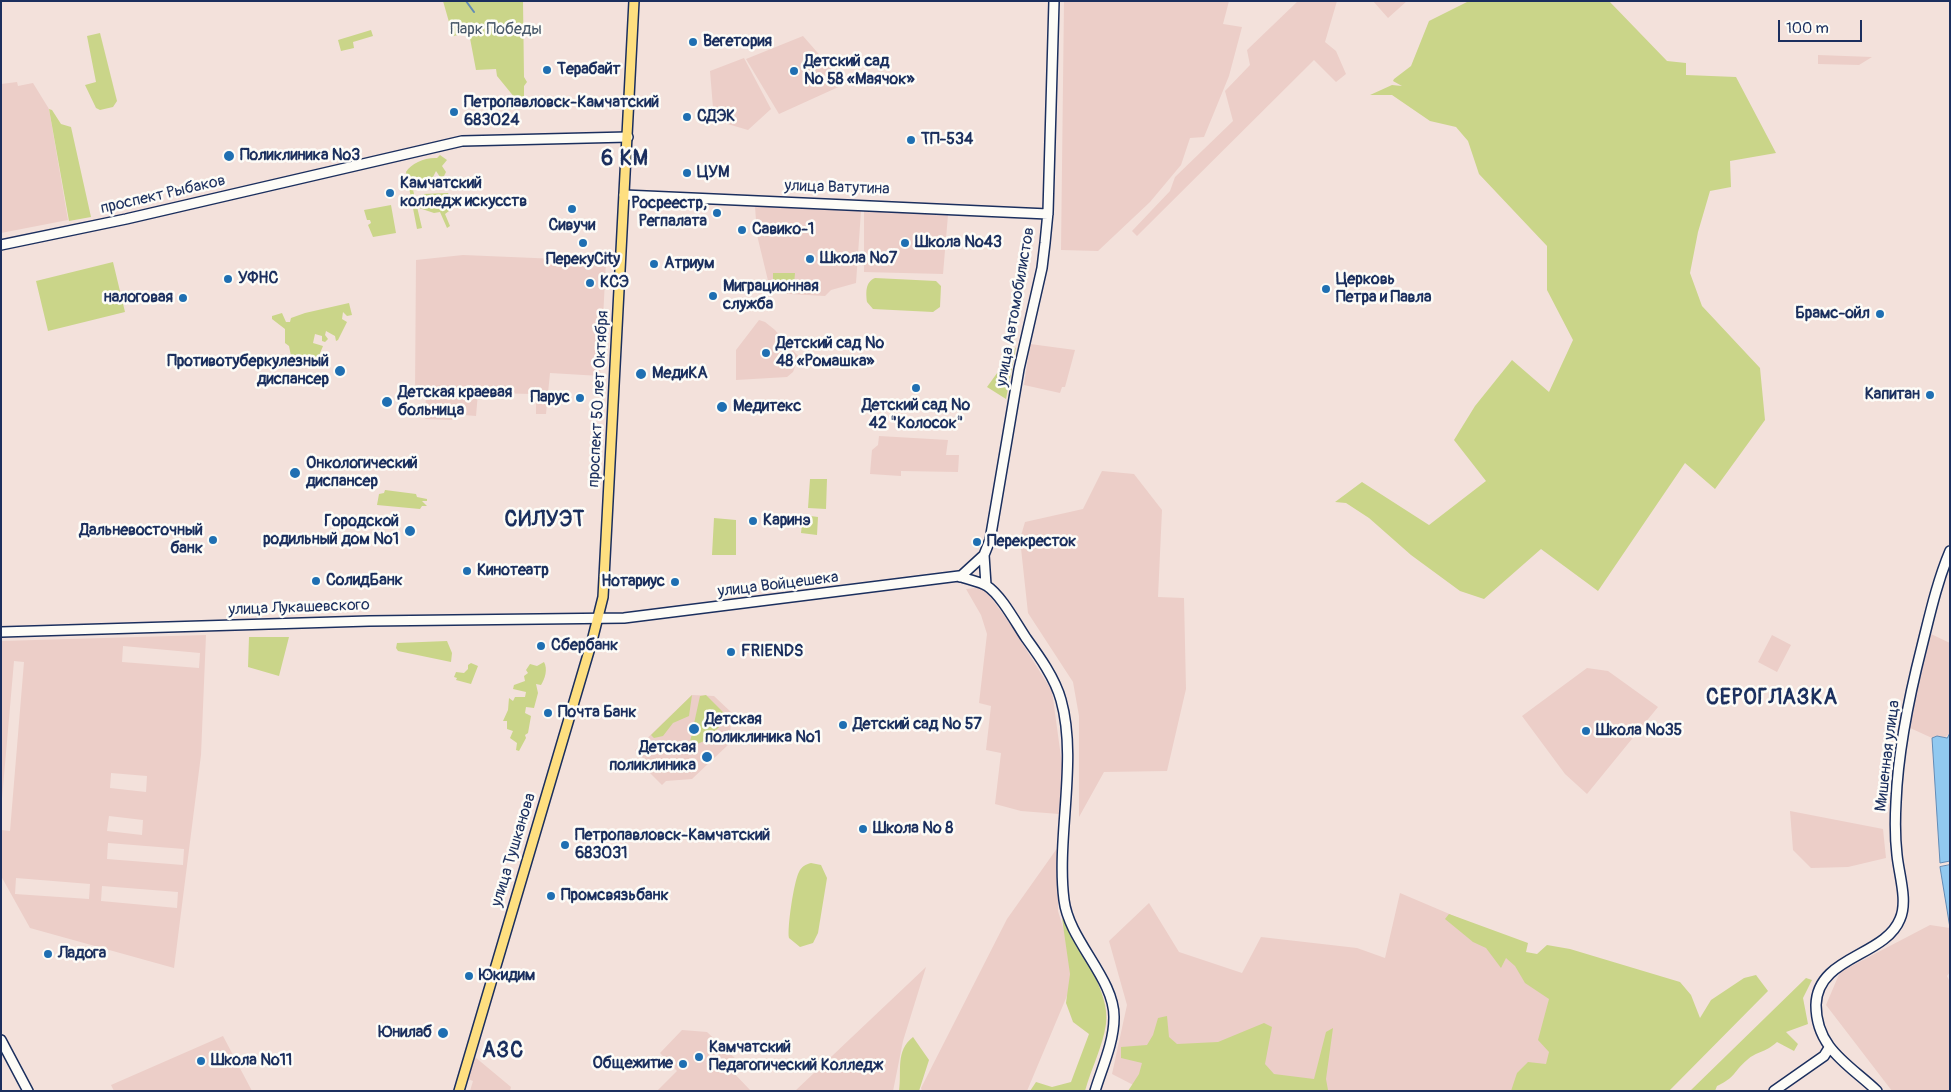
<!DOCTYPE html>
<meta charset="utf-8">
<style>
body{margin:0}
#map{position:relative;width:1951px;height:1092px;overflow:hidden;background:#f3e1db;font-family:Pangolin,sans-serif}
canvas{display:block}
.frame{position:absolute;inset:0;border:2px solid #1b2f5e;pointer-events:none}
.scale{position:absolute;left:1778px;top:20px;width:84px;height:22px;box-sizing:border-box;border:2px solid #1b2f5e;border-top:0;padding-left:6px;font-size:15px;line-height:18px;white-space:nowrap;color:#1b2f5e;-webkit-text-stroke:4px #fdfcf7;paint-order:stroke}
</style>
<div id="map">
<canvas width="1951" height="1092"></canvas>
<div class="frame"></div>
<div class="scale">100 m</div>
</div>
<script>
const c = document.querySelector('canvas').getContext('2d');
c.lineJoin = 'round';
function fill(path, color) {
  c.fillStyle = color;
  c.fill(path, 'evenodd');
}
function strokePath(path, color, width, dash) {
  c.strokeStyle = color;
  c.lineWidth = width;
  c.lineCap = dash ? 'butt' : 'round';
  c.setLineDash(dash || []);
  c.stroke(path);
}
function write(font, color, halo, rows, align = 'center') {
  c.font = font + ' Pangolin,sans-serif';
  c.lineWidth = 5;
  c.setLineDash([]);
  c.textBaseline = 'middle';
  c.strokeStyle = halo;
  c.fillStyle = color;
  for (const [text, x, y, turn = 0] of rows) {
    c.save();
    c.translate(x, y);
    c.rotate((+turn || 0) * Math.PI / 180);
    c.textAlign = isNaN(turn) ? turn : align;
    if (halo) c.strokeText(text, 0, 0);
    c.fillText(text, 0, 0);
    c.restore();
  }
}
const built = new Path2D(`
 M1064 1H1229L1223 24 1242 27 1229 76 1204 137 1190 138 1181 165 1150 202 1098 251 1061 250Z
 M1298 1H1337L1325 42 1336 51 1346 74 1336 82 1314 60 1137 236 1132 231 1170 191 1175 177 1233 121 1225 91 1250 65 1247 50Z
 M1373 1H1407L1388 18Z
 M803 36 845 84 779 114 746 59Z
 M1818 55 1872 57 1859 65 1818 64Z
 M744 58 771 109 748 130 714 120 710 71Z
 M17 82 18 86 33 83 49 109 68 220 1 233V84Z
 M755 206 861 211 856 283 831 290 825 296 771 293 757 235Z
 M864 211 948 215 943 274 864 272Z
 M463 255 606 261 600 376 550 373 546 414H536V394L478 393 476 416 452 414V420L425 419 426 394 415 393 416 260Z
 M759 320 765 322 775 330 799 357 793 372 787 377 736 380V350Z
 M1030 344 1075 350 1065 387H1062L1060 393 1024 385Z
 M879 436 948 440 946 455H959L958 472 901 471V476L870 474 872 450 878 445Z
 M1102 471 1134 474 1162 510 1158 597 1184 598 1186 689 1167 771 1104 772 1079 817V716L1073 682 1028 613 1020 539 1025 522 1083 509Z
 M983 587 1009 622 1052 691 1064 779 1059 814 1021 811 995 804 1001 753 986 750 991 706 979 703 987 634 981 615 966 589Z
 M1931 634 1950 643V733L1944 738 1937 736 1932 738 1908 727Z
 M206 635 201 755 174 968 30 928 1 876V830L10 831 24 662 14 661 1 810V641ZM123 646 200 653 199 668 122 662ZM111 773 147 776 146 792 110 788ZM109 816 143 820 142 835 107 831ZM108 843 184 849 183 865 107 859ZM16 878 90 884 89 899 15 894ZM102 886 178 892 177 908 101 901Z
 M1772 635 1791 645 1777 672 1758 662Z
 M1587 668 1608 671 1658 707 1587 794 1565 774 1522 716Z
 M692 695 714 696 732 713 729 744 692 779 666 781 662 785 643 766V758L635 750Z
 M1790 811 1883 829 1886 858 1848 867 1811 868 1793 850Z
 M1058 847V911L1077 972 1027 1091H922L921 1088 1007 919Z
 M1400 893 1473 924 1560 996 1559 1091H1145L1112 1074 1127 1005 1109 941 1149 903 1179 952 1242 973 1261 937 1357 948 1385 958Z
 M1930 925 1950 928V972L1947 976 1950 982V1091H1892L1826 1005 1840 972Z
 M926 967 903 1041 893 1091H795Z
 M682 1030 707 1032 738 1061 730 1069 751 1091H657L677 1071 660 1053Z
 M223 1036 252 1091H114L111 1085Z
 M475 1057 511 1087 510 1091H470L473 1081 468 1079Z`);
const green = new Path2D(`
 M443 1H523L524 77 527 82 524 86V109L497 76 496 69 476 70 469 33 453 36Z
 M1469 1H1609L1667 61 1686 63V75L1736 77 1776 153 1730 161 1731 187 1710 191 1698 232 1690 273 1702 306 1760 368 1765 420 1715 489 1685 463 1598 591 1541 549 1484 599 1460 591 1411 555 1369 518 1346 503 1335 502 1362 482 1429 525 1486 481 1454 440 1475 406 1512 360 1549 392 1573 340 1547 290V246L1479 174 1468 141 1456 127 1430 121 1392 95H1370L1392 85 1402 86 1393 81 1394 79 1411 66 1429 21Z
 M371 30 373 36 353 42 354 48 341 51 338 40Z
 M100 33 117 101 113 107 100 110 96 108 85 85 96 82 87 36Z
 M49 109 52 110 61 124 71 127 91 217 69 221Z
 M440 155 447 160 442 166 446 172 444 176 440 177 436 171 432 179C424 181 417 181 410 177L422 228 417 229 406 172C411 163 426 157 437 158Z
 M448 193 450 197 448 201 449 211 445 214 450 226 447 228 440 212 434 213 419 208 423 194Z
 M391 205 396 233 373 237 368 225 371 223 370 220H367L364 210Z
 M113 262 125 312 48 331 36 281Z
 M773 273H795L794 285H773Z
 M875 278 936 281 941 286 940 307 933 312 873 309 867 302C866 293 865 282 875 278Z
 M349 303 352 315 347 316 343 312 342 319 347 322 338 340 336 341 335 336 326 331 325 335 328 339 325 342 322 341V336L315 334 313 343 323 346 318 358 309 359 291 356 289 346 285 343V329L272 319V316L282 313 286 322H290L291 318 305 313Z
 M1016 347 1006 399 987 387Z
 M810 479H827L826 509 808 508Z
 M385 490 416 494 417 497 427 499V501H422L427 506H422L420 509 377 505 379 494 384 493Z
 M803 515 818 517 817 535 801 533Z
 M714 518 736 520V555H712Z
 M249 637H289L279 676 248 667Z
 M447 641 452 653 451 662 398 651 396 648 397 643Z
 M544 662C548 669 545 679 541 685L536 684 538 693 534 708 526 707 525 713 531 716 528 733 525 735 526 738 519 751 516 750 517 743 510 738 513 731 507 729V721H503L508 710 509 698 513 701 515 697H525L526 692 513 689 514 685 525 681 524 676 528 673 526 670 530 664 537 666Z
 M471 663 478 666 471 684 456 680 457 678 454 677 456 672 464 673 468 669V665Z
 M692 695 689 716 673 723 663 736 654 738 651 735Z
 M706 695 729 718 704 741 691 747 690 742 700 696Z
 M811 863 821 865 827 878 818 933 813 943 800 947 789 938C787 928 794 881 799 872 801 867 806 864 811 863Z
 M1449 914 1528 943 1526 952 1537 954 1547 945 1570 949 1680 982 1691 995 1700 1018 1711 1000 1744 978 1756 975 1768 991 1669 1091H1511L1517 1073 1528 1062 1546 1064 1549 1052 1538 1040 1549 999 1525 983 1515 966 1506 958 1501 968 1486 948 1473 942 1445 919Z
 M1062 918C1077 946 1111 992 1106 1024 1103 1046 1091 1069 1085 1091H1030L1036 1082 1052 1087 1071 1082 1089 1034 1073 1022 1066 1003 1070 974Z
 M1806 978 1812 980 1803 998 1808 1024 1786 1032 1798 1044 1794 1051 1777 1042C1765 1053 1757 1051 1747 1060 1734 1071 1735 1078 1717 1086L1715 1091H1690Z
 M1167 1016 1169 1037 1177 1044 1218 1042 1264 1023 1272 1027 1265 1064 1274 1074 1314 1079 1326 1032 1333 1028 1326 1079 1328 1090 1335 1091H1128L1139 1074 1142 1063 1121 1058V1047L1147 1045 1153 1035 1158 1018Z
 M913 1037 929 1060 919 1091H899C902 1071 895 1051 913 1037Z`);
const water = new Path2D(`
 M1950 733V861L1940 863 1932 738 1937 736 1947 738Z
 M1950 865V928L1940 867Z`);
const stream = new Path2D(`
 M466 1 474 12`);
const secondary = new Path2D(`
 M624 195 1048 214
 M1 245 126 219 462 141 628 137
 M984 555 986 585
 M960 577 984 555 990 540 1019 369 1042 268 1045 243 1048 212 1054 1
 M1 632 369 621 624 618 959 576C968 580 979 581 987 586 1001 595 1016 623 1026 638 1039 656 1055 678 1061 700 1078 760 1056 838 1064 900 1069 941 1115 979 1114 1018 1114 1042 1102 1068 1095 1091
 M1 1040 28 1091
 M1774 1091 1824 1056 1829 1048
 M1877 1091C1850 1065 1816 1049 1816 1005 1817 956 1885 957 1900 919 1908 901 1899 875 1897 855 1895 838 1895 820 1896 802 1898 749 1909 697 1922 646 1930 614 1937 582 1950 551`);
const primary = new Path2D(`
 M459 1091 592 641 603 597 634 1`);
const markers = [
 [693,42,5,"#1f6fb2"],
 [547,70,5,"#1f6fb2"],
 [794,71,5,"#1f6fb2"],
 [454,112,5,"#1f6fb2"],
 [687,117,5,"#1f6fb2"],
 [911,140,5,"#1f6fb2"],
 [229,156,6,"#1f6fb2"],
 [687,173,5,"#1f6fb2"],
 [390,193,5,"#1f6fb2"],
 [572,209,5,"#1f6fb2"],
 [717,213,5,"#1f6fb2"],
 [742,230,5,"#1f6fb2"],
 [583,243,5,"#1f6fb2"],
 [905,243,5,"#1f6fb2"],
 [810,259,5,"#1f6fb2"],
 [654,264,5,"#1f6fb2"],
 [228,279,5,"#1f6fb2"],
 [590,283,5,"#1f6fb2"],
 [1326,289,5,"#1f6fb2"],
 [713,296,5,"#1f6fb2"],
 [183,298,5,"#1f6fb2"],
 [1880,314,5,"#1f6fb2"],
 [766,353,5,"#1f6fb2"],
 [340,371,6,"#1f6fb2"],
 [641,374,6,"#1f6fb2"],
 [916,388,5,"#1f6fb2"],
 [1930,395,5,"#1f6fb2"],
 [580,398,5,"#1f6fb2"],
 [387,402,6,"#1f6fb2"],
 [722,407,6,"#1f6fb2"],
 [295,473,6,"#1f6fb2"],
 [753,521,5,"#1f6fb2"],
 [410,531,6,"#1f6fb2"],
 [213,540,5,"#1f6fb2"],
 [977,542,5,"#1f6fb2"],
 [467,571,5,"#1f6fb2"],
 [316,581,5,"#1f6fb2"],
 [675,582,5,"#1f6fb2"],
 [541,646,5,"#1f6fb2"],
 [731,652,5,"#1f6fb2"],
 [548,713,5,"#1f6fb2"],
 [843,725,5,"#1f6fb2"],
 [694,729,6,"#1f6fb2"],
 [1586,731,5,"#1f6fb2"],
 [707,757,6,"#1f6fb2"],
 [863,829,5,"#1f6fb2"],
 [565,845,5,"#1f6fb2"],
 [551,896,5,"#1f6fb2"],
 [48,954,5,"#1f6fb2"],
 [469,976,5,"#1f6fb2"],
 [443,1033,6,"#1f6fb2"],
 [699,1057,5,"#1f6fb2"],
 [201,1061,5,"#1f6fb2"],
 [683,1064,5,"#1f6fb2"]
];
const parkNames = [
 ["Парк Победы",496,30]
];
const poiNames = [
 ["Вегетория",703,42],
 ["Детский сад",804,62],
 ["№ 58 «Маячок»",804,80],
 ["Терабайт",557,70],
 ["Петропавловск-Камчатский",464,103],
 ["683024",464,121],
 ["СДЭК",697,117],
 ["ТП-534",921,140],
 ["Поликлиника №3",240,156],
 ["ЦУМ",697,173],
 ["Камчатский",400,184],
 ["колледж искусств",400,202],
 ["Росреестр,",707,204,"right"],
 ["Регпалата",707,222,"right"],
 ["Сивучи",572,226,"center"],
 ["Савико-1",752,230],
 ["Школа №43",915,243],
 ["Школа №7",820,259],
 ["ПерекуCity",583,260,"center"],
 ["Атриум",664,264],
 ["УФНС",238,279],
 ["Церковь",1336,280],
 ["Петра и Павла",1336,298],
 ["КСЭ",600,283],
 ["Миграционная",723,287],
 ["служба",723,305],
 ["налоговая",173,298,"right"],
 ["Брамс-ойл",1870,314,"right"],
 ["Детский сад №",776,344],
 ["48 «Ромашка»",776,362],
 ["Противотуберкулезный",329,362,"right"],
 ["диспансер",329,380,"right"],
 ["МедиКА",652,374],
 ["Детская краевая",398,393],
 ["больница",398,411],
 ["Капитан",1920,395,"right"],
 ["Парус",570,398,"right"],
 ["Детский сад №",916,406,"center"],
 ["42 \"Колосок\"",916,424,"center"],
 ["Медитекс",733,407],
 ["Онкологический",306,464],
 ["диспансер",306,482],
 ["Каринэ",763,521],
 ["Городской",399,522,"right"],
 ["родильный дом №1",399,540,"right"],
 ["Дальневосточный",203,531,"right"],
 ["банк",203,549,"right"],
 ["Перекресток",987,542],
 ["Кинотеатр",477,571],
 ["СолидБанк",326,581],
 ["Нотариус",665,582,"right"],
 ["Сбербанк",551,646],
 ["FRIENDS",741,652],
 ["Почта Банк",558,713],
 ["Детская",705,720],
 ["поликлиника №1",705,738],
 ["Детский сад № 57",853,725],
 ["Школа №35",1596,731],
 ["Детская",696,748,"right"],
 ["поликлиника",696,766,"right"],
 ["Школа № 8",873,829],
 ["Петропавловск-Камчатский",575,836],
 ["683031",575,854],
 ["Промсвязьбанк",561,896],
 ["Ладога",58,954],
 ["Юкидим",479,976],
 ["Юнилаб",432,1033,"right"],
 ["Камчатский",709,1048],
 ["Педагогический Колледж",709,1066],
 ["Школа №11",211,1061],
 ["Общежитие",673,1064,"right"]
];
const streetNames = [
 ["улица Ватутина",837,188,2],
 ["проспект Рыбаков",163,195,-13],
 ["улица Автомобилистов",1016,307,-80],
 ["проспект 50 лет Октября",599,399,-87],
 ["улица Войцешека",778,585,-7],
 ["улица Лукашевского",299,608,-2],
 ["Мишенная улица",1888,756,-83],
 ["улица Тушканова",514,850,-73]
];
const districtNames = [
 ["6 КМ",625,160],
 ["СИЛУЭТ",545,521],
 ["СЕРОГЛАЗКА",1772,699],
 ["АЗС",503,1052]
];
fill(built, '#eccec8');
fill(green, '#cad589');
fill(water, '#91c9f0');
strokePath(water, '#628bb6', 1);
strokePath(stream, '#628bb6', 2);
strokePath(secondary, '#1b2f5e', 12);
strokePath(primary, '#1b2f5e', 12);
strokePath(secondary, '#fdfcf7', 9);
strokePath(primary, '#fedf80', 9);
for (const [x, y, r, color] of markers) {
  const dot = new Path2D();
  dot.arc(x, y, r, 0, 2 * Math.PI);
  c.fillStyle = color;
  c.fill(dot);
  strokePath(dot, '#fdfcf7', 2);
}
write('16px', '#475869', '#fdfcf7', parkNames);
write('bold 16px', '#1b2f5e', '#fdfcf7', poiNames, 'left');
write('16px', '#1b2f5e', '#fdfcf7', streetNames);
c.letterSpacing = '1px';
write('bold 21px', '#1b2f5e', '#fdfcf7', districtNames);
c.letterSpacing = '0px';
</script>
